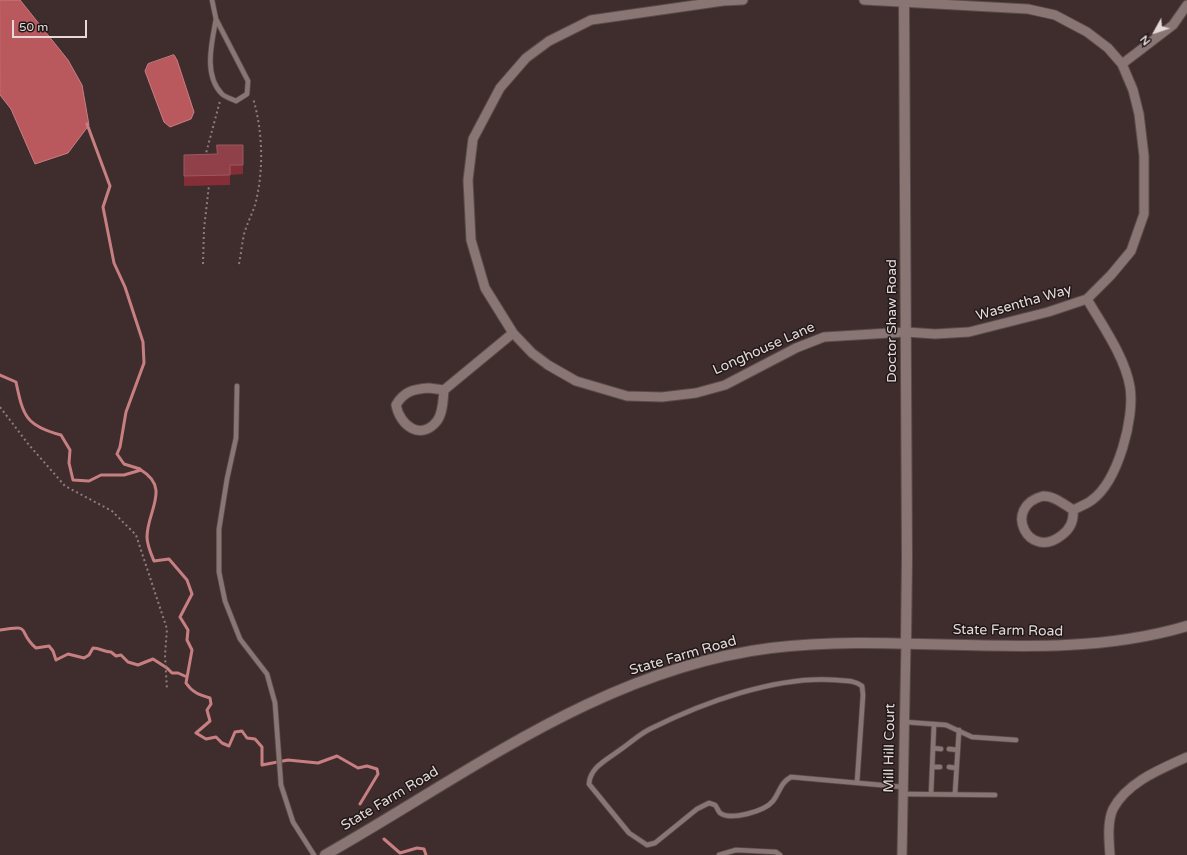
<!DOCTYPE html>
<style>
body{margin:0}
#map{position:relative;width:1187px;height:855px;overflow:hidden;background:#3f2d2d;font-family:"Varela Round",sans-serif}
canvas{display:block}
.north{position:absolute;left:1135px;top:12px;width:40px;height:40px;-webkit-text-stroke:3px #201818;paint-order:stroke;rotate:230deg;font-size:11px;font-weight:700;line-height:16px;text-align:center;color:#e4d8d8}
.north::after{content:'';display:block;margin:auto;width:14px;height:18px;background:#e4d8d8;clip-path:polygon(50% 0,100% 100%,50% 72%,0 100%)}
.scale{position:absolute;left:12px;top:20px;width:75px;height:18px;box-sizing:border-box;border:2px solid #e4d8d8;border-top:0;padding-left:5px;font-size:12px;line-height:14px;white-space:nowrap;color:#e4d8d8;-webkit-text-stroke:3px #201818;paint-order:stroke}
</style>
<div id="map">
<canvas width="1187" height="855"></canvas>
<div class="north">N</div>
<div class="scale">50 m</div>
</div>
<script>
const c = document.querySelector('canvas').getContext('2d');
c.lineJoin = 'round';
function fill(path, color) {
  c.fillStyle = color;
  c.fill(path, 'evenodd');
}
function strokePath(path, color, width, dash) {
  c.strokeStyle = color;
  c.lineWidth = width;
  c.lineCap = dash ? 'butt' : 'round';
  c.setLineDash(dash || []);
  c.stroke(path);
}
function write(font, color, halo, rows, align = 'center') {
  c.font = font + ' "Varela Round",sans-serif';
  c.lineWidth = 3;
  c.setLineDash([]);
  c.textBaseline = 'middle';
  c.strokeStyle = halo;
  c.fillStyle = color;
  for (const [text, x, y, turn = 0] of rows) {
    c.save();
    c.translate(x, y);
    c.rotate((+turn || 0) * Math.PI / 180);
    c.textAlign = isNaN(turn) ? turn : align;
    if (halo) c.strokeText(text, 0, 0);
    c.fillText(text, 0, 0);
    c.restore();
  }
}
const water = new Path2D(`
 M0 0H20L68 60 82 85 89 125 68 153 35 164 11 109 0 95Z
 M174 55 177 60 194 112 191 119 170 127 164 122 145 71 148 64Z`);
const stream = new Path2D(`
 M87 124 110 186 103 207 114 263 125 287 143 342 144 363 126 412 120 447 117 454 124 464 140 469
 M0 375 16 382C23 416 26 426 61 435L70 450 69 463 73 480 89 481 101 475H124L141 470C171 488 147 511 147 537 147 545 151 554 154 561L169 559 187 580 192 594 180 617 188 630 187 640 192 650 186 683C192 692 199 695 210 698L211 704 207 710 210 721 196 733 206 739 216 737 222 743 229 746 235 732 242 731 247 738 255 739 262 747V765L288 760 318 763 337 756 358 768 367 766 377 769 378 774 360 804
 M0 630C34 624 16 631 36 648L49 646 53 651 56 660 68 654 84 658 89 655 93 648C100 648 104 652 111 652L116 656 121 655 128 662 138 665 153 659 167 668 172 673H178L187 677
 M384 839 400 853 417 848 424 849 426 855`);
const path = new Path2D(`
 M205 157 220 101
 M203 264 204 229 209 185
 M239 264C241 254 242 244 244 234 247 224 252 214 255 205 264 171 263 132 253 98
 M0 407 29 445 65 486 112 511 136 535 167 629 165 655 167 690`);
const service = new Path2D(`
 M212 0 216 19 248 81 247 94 236 101C232 99 225 97 222 94 203 75 212 42 216 19
 M237 386 236 438 227 479 219 529V572L225 601 240 639 267 674 275 703 281 785 293 822 314 855
 M905 722 946 725 972 737 1016 740
 M933 748 941 749
 M949 749 958 750
 M933 767H940
 M949 767 956 768
 M857 783 863 695 862 686C854 680 846 681 836 680 777 675 702 703 650 729 638 735 628 745 617 752 605 761 590 768 589 784L629 833 647 845 655 843 697 809 709 803 715 805C717 807 718 811 720 813 731 821 765 811 773 801 780 792 780 783 791 777L903 787
 M903 794 995 795
 M931 794 934 724
 M955 794 959 730
 M719 855 736 850 776 852 780 855`);
const minor = new Path2D(`
 M743 0 723 1 591 20 549 41 526 58 500 88 473 139 468 180 471 240 485 288 513 333 532 353 548 365 576 381 627 396 662 397 696 393 725 385 796 348 824 337 906 332 935 334 969 332 1048 312 1087 299 1111 275 1131 251 1144 214V156L1139 114 1133 90 1122 64 1108 48 1087 32 1055 15 1028 9 864 0
 M1122 64 1173 25 1187 5
 M429 388 444 390C443 400 443 413 437 421 421 441 400 426 396 405 404 391 414 389 429 388Z
 M444 390 513 333
 M1043 496C1054 496 1064 504 1073 510 1074 520 1070 529 1062 535 1029 562 1001 507 1043 496Z
 M1073 510C1079 507 1087 504 1092 500 1118 481 1135 418 1130 387 1125 357 1102 325 1087 299
 M902 855 906 642
 M1110 855C1109 841 1107 822 1113 809 1127 782 1161 769 1187 757`);
const tertiary = new Path2D(`
 M904 0 907 558 906 642`);
const secondary = new Path2D(`
 M325 855C468 774 603 669 771 648 909 631 1053 666 1187 626`);
const wall = new Path2D(`
 M217 145 243 165V174L230 175V185L184 186V155L217 154Z`);
const building = new Path2D(`
 M217 145H243V165H230V175L184 176V155L217 154Z`);
const streetNames = [
 ["Wasentha Way",1024,303,-16],
 ["Doctor Shaw Road",892,321,-90],
 ["Longhouse Lane",764,349,-24],
 ["State Farm Road",1008,631,1],
 ["State Farm Road",683,656,-16],
 ["Mill Hill Court",890,748,-89],
 ["State Farm Road",390,799,-31]
];
fill(water, '#ba595d');
strokePath(water, '#c77f82', 1);
strokePath(stream, '#c77f82', 3);
strokePath(service, '#5a4c4c', 6);
strokePath(minor, '#5a4c4c', 11);
strokePath(tertiary, '#5a4c4c', 12);
strokePath(secondary, '#5a4c4c', 12);
strokePath(path, '#8c7d7d', 2, [2, 3]);
strokePath(service, '#8a7575', 4.5);
strokePath(minor, '#8a7575', 9);
strokePath(tertiary, '#8a7575', 10);
strokePath(secondary, '#8a7575', 10);
fill(wall, '#842e37');
fill(building, '#8f4048');
strokePath(building, '#9c585f', 1);
write('14px', '#e4d8d8', '#201818', streetNames);
</script>
